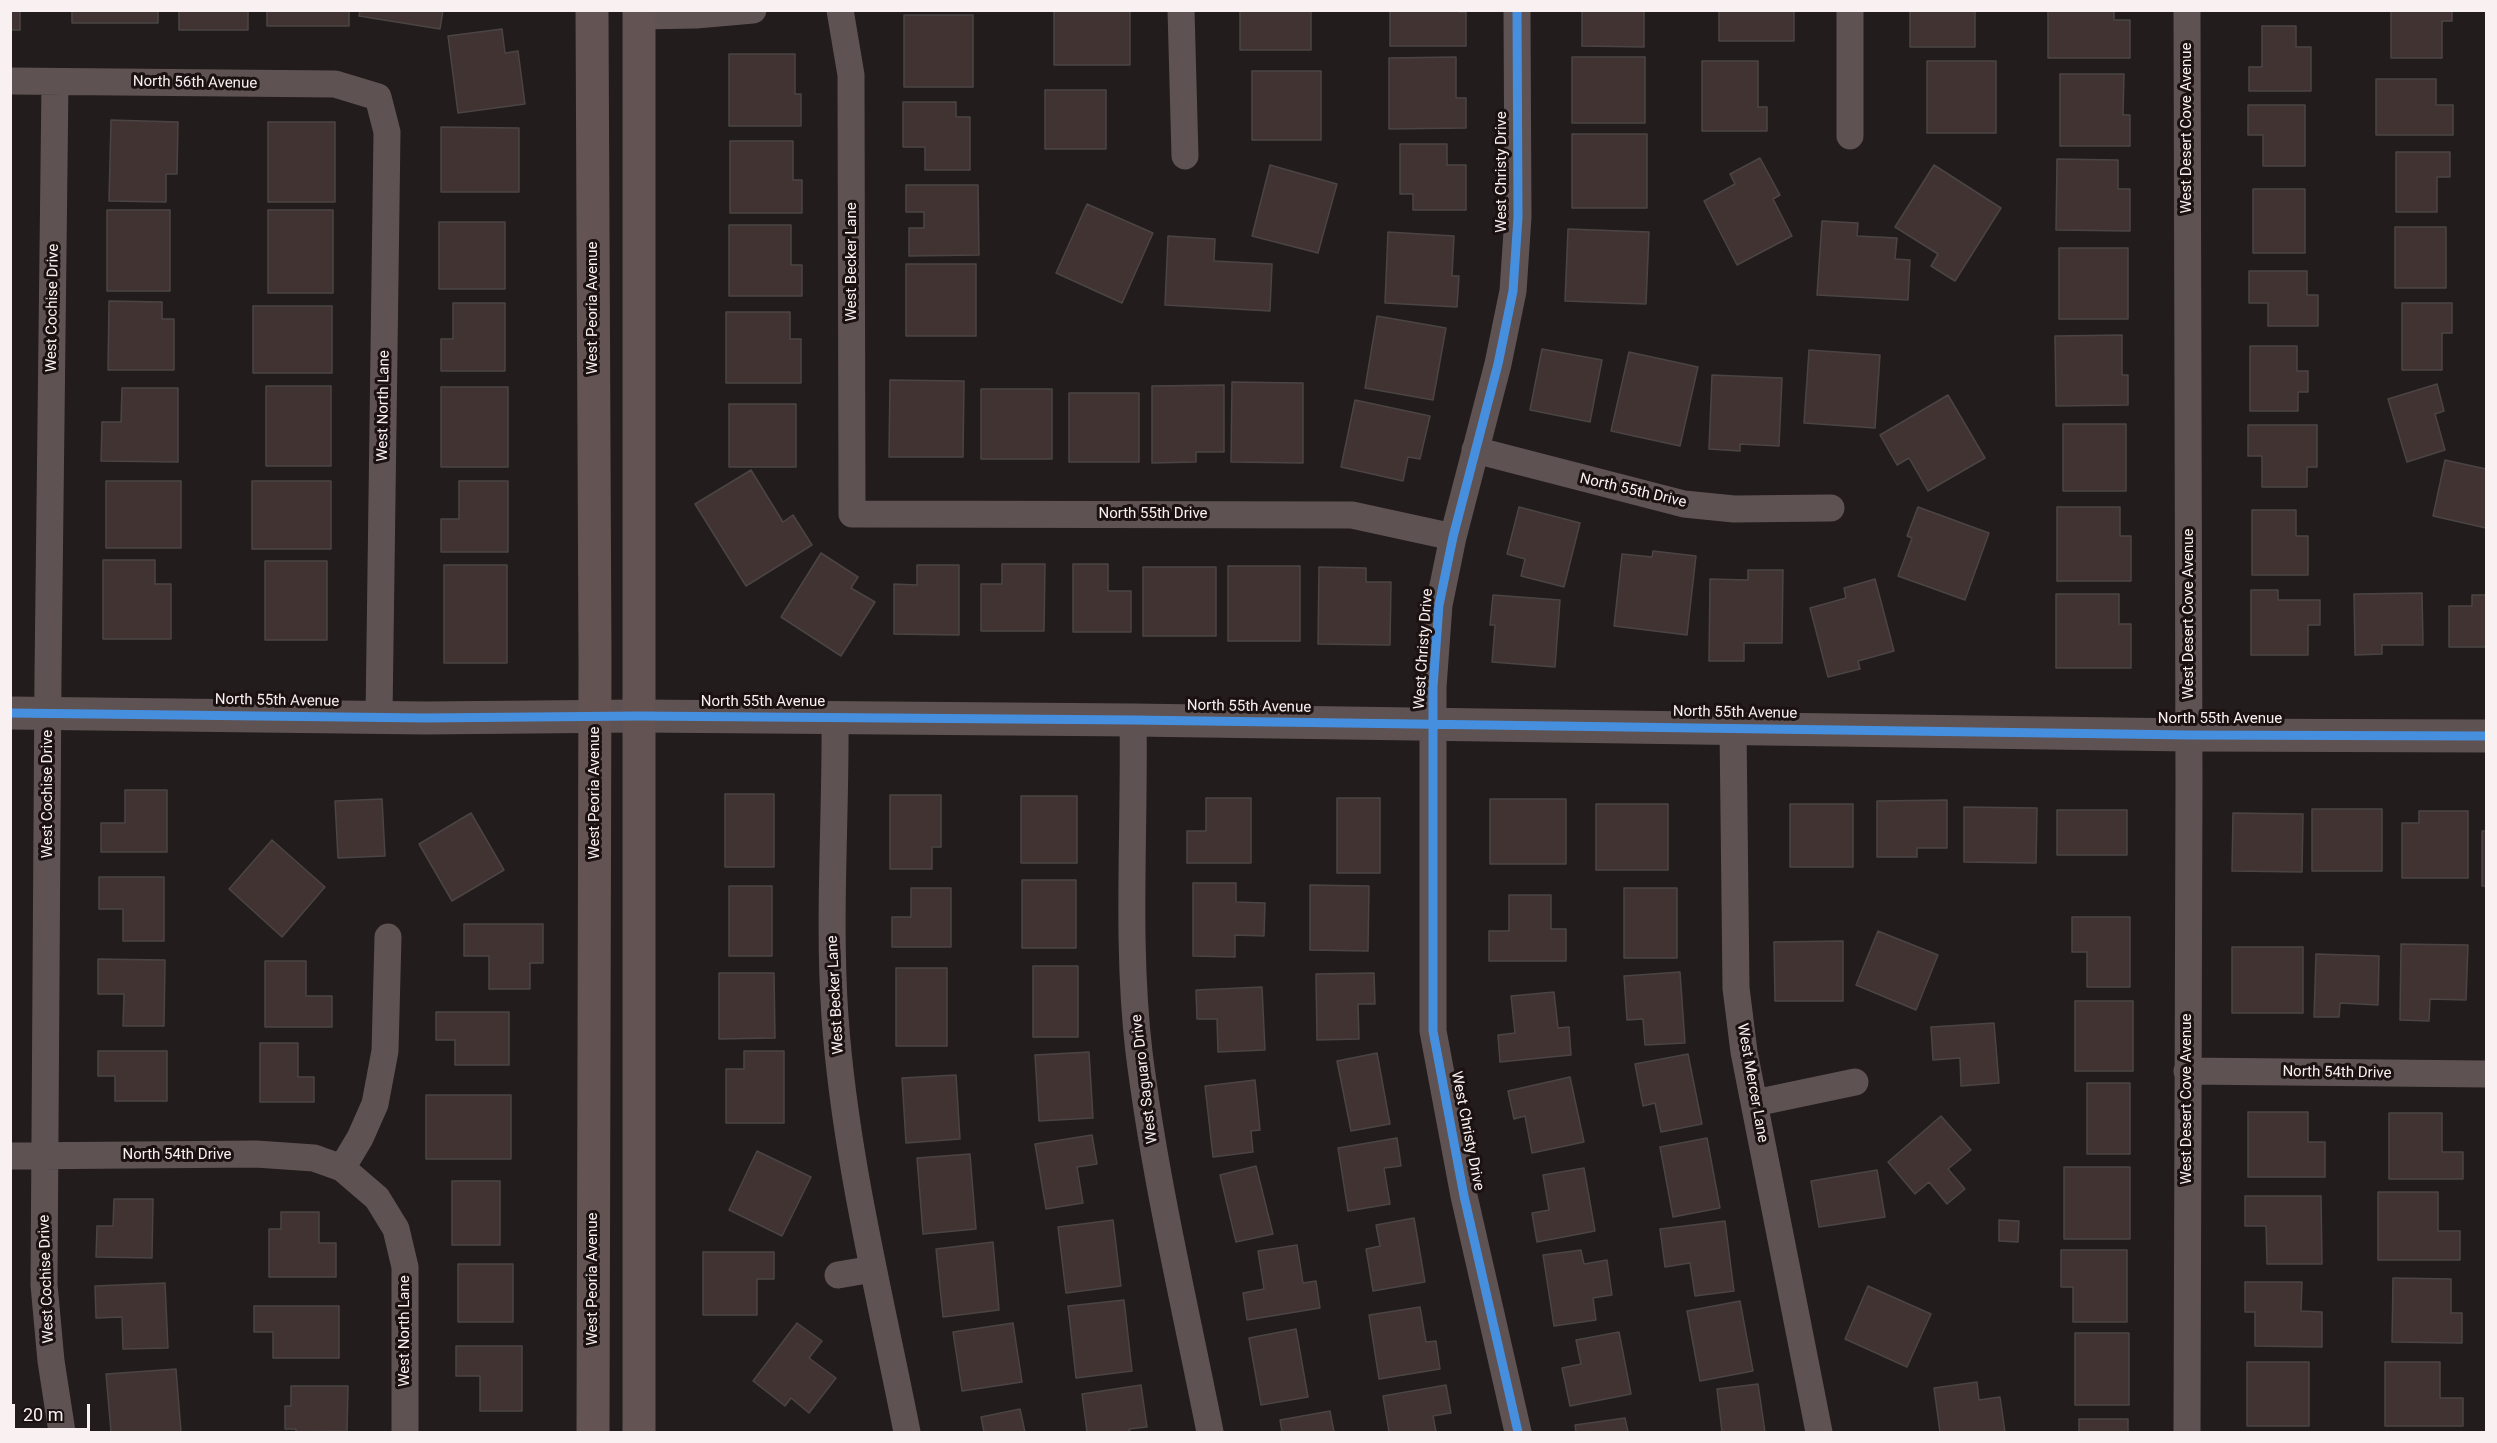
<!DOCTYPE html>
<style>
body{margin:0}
#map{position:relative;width:2497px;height:1443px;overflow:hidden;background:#221c1c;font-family:Roboto,sans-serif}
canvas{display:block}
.frame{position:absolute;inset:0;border:12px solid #f9f1f1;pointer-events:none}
.scale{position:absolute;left:12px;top:1404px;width:78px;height:27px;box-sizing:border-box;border:3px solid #f9f1f1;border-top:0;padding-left:8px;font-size:18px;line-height:21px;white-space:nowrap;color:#f9f1f1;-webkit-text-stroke:4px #1b1111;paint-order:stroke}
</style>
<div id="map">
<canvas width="2497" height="1443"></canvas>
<div class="frame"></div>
<div class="scale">20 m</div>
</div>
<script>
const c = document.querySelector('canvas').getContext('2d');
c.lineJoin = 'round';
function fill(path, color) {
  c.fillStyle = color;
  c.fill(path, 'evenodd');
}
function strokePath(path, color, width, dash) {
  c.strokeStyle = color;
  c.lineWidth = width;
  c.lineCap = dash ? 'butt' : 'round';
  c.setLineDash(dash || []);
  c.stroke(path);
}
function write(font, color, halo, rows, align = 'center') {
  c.font = font + ' Roboto,sans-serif';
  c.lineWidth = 6;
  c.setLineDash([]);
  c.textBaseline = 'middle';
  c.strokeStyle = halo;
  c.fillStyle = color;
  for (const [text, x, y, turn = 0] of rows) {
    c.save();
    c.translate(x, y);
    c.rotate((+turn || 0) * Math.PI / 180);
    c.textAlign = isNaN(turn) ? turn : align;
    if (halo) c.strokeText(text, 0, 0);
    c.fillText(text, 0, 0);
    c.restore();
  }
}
const building = new Path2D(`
 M10 10H56V11H20V30H10Z
 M72 10H158V23H72Z
 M179 10H248V30H179Z
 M267 10H349V26H267Z
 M360 10H443L440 29 359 16Z
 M1054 10H1130V65H1054Z
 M1240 10H1311V50H1240Z
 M1390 10H1459V12H1466V46H1390Z
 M1582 10H1644V47L1582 46Z
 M1719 10H1794V41H1719Z
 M1910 10H1975V47H1910Z
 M2048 10H2114V20H2130V58H2048Z
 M2391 10H2452V21H2442V58H2391Z
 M904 15H973V87H904Z
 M2262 26H2296V47H2311V91H2249V67H2262Z
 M502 29 505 53 518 51 525 104 458 113 448 36Z
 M729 54H795V94H801V126H729Z
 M1456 57V98H1466V128L1389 129V58Z
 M1572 57H1645V123H1572Z
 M1702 61H1758V107H1767V131H1702Z
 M1927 61H1996V133H1927Z
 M1252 71H1321V140H1252Z
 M2060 74H2124L2123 115H2130V146H2060Z
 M2376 79H2436V105H2453V135H2376Z
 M1045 90H1106V149H1045Z
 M903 102H956V117H970V170H925V147H903Z
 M2248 105H2305V166H2263V135H2248Z
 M111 120 178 122 177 174H166V202L109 201Z
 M268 122H335V202H268Z
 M441 127 519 128V192H441Z
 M1572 134H1647V208H1572Z
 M730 141H793V180H802V213H730Z
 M1400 144H1447V165H1466V210H1413V194H1400Z
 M2396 152H2450V177H2437V212H2396Z
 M1760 158 1780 195 1773 199 1792 236 1737 265 1704 201 1735 184 1730 174Z
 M2057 159 2118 160V189H2130V231L2056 230Z
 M1270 165 1337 184 1318 253 1252 236Z
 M1934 165 2001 208 1955 281 1931 266 1938 254 1895 227Z
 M906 185H978L979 255 909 256V228H924V212H906Z
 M2253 189H2305V253H2253Z
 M1087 204 1153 233 1122 303 1056 273Z
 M107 210H170V291H107Z
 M268 210H333V293H268Z
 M1822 221 1858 223 1857 236 1897 238 1895 259 1910 260 1908 300 1817 295Z
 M439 222H505V289H439Z
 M729 225H791V265H802V296H729Z
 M2395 227H2446V288H2395Z
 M1568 229 1649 232 1646 304 1565 301Z
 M1388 232 1454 236 1452 276H1459L1457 307 1385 303Z
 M1168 236 1215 239 1214 261 1272 264 1270 311 1165 305Z
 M2059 248H2128V319H2059Z
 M906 264H976V336H906Z
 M2249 271H2307V295H2318V326H2268V303H2249Z
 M109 301 162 302V319H174V370H108Z
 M453 303H505V371H441V339H453Z
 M2402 303H2452V333H2442V370H2402Z
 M253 306H332V373H253Z
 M726 312H790V339H801V383H726Z
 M1377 316 1446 328 1433 400 1365 388Z
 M2122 335V375H2128V405L2056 406 2055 336Z
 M2250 346H2297V371H2308V392H2298V411H2250Z
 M1542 349 1602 360 1590 422 1530 410Z
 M1809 350 1880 355 1875 428 1804 423Z
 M1629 352 1698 367 1680 446 1611 431Z
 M1712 375 1782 378 1779 446 1740 444V451L1709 449Z
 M890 380 964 381 963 457H889Z
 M1232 382 1303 383V463L1231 462Z
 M2437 384 2444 411 2435 414 2445 450 2407 462 2388 399Z
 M1224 385V452H1196V462L1152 463V386Z
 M266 386H331V466H266Z
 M441 387H508V467H441Z
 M122 388H178V462L101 461 102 422H121Z
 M981 389H1052V459H981Z
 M1069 393H1139V462H1069Z
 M1948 395 1985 458 1928 491 1909 458 1897 465 1880 435Z
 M1355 400 1430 416 1420 459 1408 457 1403 481 1341 467Z
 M729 404H796V467H729Z
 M2063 424H2126V491H2063Z
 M2248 425H2317V467H2307V487H2262V456H2248Z
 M2445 460 2486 469V528L2433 516Z
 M751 470 783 522 793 515 812 545 746 586 695 504Z
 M106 481H181V548H106Z
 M252 481H331V549H252Z
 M459 481H508V552H441V519H459Z
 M1519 507 1580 523 1564 587 1521 576 1525 559 1507 554Z
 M1918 507 1989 533 1965 600 1898 576 1912 538 1907 536Z
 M2057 507H2120V536H2131V581H2057Z
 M2252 510H2296V536H2308V575H2252Z
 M1653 551 1696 556 1687 635 1614 626 1622 554 1652 557Z
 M821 553 858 577 851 588 875 602 841 656 781 617Z
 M103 560H155V584H171V639H103Z
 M265 561H327V640H265Z
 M1002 564H1045L1044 631H981V584H1002Z
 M1073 564H1108V591H1131V632H1073Z
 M444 565H507V663H444Z
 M917 565H959V635L894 634V584L917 585Z
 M1228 566H1300V641H1228Z
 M1143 567H1216V636H1143Z
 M1319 567 1366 568V582H1391L1390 645 1318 644Z
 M1748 570H1783L1782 643H1744V661H1709L1710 579 1748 580Z
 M1875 579 1894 651 1858 661 1860 669 1828 677 1810 608 1846 598 1844 588Z
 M2251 590H2278V600H2320V625H2308V655H2251Z
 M2422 593 2423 645H2382V654L2355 655 2354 594Z
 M2056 594H2119V624H2131V668H2056Z
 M1493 595 1560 600 1555 667 1492 662 1495 625H1490Z
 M2472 595H2486V647H2449V606H2472Z
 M125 790H167V852H101V823H125Z
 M725 794H774V867H725Z
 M890 795H941V847H932V869H890Z
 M1021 796H1077V863H1021Z
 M1206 798H1251V863H1187V831H1206Z
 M1337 798H1380V873H1337Z
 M382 799 385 856 338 858 335 801Z
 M1490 799H1566V864H1490Z
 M1947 800V848H1917V857H1877V801Z
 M1596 804H1668V870H1596Z
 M1790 804H1853V867H1790Z
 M1964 807 2037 808 2036 863 1964 862Z
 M2312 809H2382V871H2312Z
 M2057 810H2127V855H2057Z
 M2419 811H2468V878H2402V823H2419Z
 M471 813 504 870 452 901 419 844Z
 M2233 813 2303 814 2302 872 2232 871Z
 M2482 831H2486V886H2482Z
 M272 840 325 887 282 937 229 889Z
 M99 877H164V941H123V909H99Z
 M1022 880H1076V948H1022Z
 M1193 883H1236V902L1265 903 1264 936 1235 935V957L1193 956Z
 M1310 885 1369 886 1368 951 1310 950Z
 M729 886H772V956H729Z
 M911 888H951V947H892V917H911Z
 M1624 888H1677V958H1624Z
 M1509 895H1551V929H1566V961H1489V931H1509Z
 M2072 917H2130V987H2087V952H2072Z
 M464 924H543V963H530V989H489V956H464Z
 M1878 931 1938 955 1916 1010 1856 985Z
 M1843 941V1001H1775L1774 942Z
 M2401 944 2468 945 2466 1000 2430 999 2429 1021 2400 1020Z
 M2232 947H2303V1013H2232Z
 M2316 954 2379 956 2378 1005 2340 1003 2339 1017H2314Z
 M98 959 165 960 164 1026H123L124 994H98Z
 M265 961H306V996H332V1027H265Z
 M1033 966H1078V1037H1033Z
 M896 968H947V1046H896Z
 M1680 972 1685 1043 1645 1045 1643 1019 1627 1020 1624 976Z
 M719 973H774L775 1038 719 1039Z
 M1374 973 1375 1004H1358L1359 1039 1317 1040 1316 974Z
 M1262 987 1265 1050 1218 1052 1217 1019H1197L1196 990Z
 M1554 992 1558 1028 1569 1027 1571 1055 1500 1062 1498 1035 1515 1033 1511 996Z
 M2075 1001H2133V1071H2075Z
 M436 1012H509V1065H455V1040H436Z
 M1994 1023 1999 1083 1961 1086 1960 1058 1933 1060 1931 1027Z
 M260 1043H298V1077H314V1102H260Z
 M98 1051H167V1101H115V1076H98Z
 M744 1051H784V1123H726V1069H744Z
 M1089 1052 1093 1118 1039 1121 1035 1055Z
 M1377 1053 1390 1124 1351 1131 1337 1061Z
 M1688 1054 1702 1124 1661 1132 1655 1103 1643 1106 1635 1064Z
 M956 1075 960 1139 906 1143 902 1078Z
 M1570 1077 1584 1142 1532 1153 1525 1116 1514 1119 1508 1091Z
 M1255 1080 1260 1130 1251 1131 1253 1152 1213 1157 1205 1086Z
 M2087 1083H2130V1154H2087Z
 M426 1095H511V1159H426Z
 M2248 1112H2308V1142H2325V1177H2248Z
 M2389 1113H2442V1152H2463V1179H2389Z
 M1941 1116 1971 1150 1948 1169 1965 1189 1947 1204 1929 1182 1915 1194 1888 1162Z
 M1092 1135 1097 1164 1077 1167 1083 1203 1046 1209 1035 1144Z
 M1397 1138 1401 1166 1384 1168 1390 1204 1348 1211 1338 1148Z
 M1707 1138 1720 1208 1673 1217 1660 1147Z
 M757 1151 811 1177 782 1236 729 1210Z
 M970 1154 976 1229 923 1234 917 1158Z
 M1256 1166 1273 1234 1236 1242 1220 1175Z
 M2064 1167H2130V1239H2064Z
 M1584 1168 1595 1231 1537 1242 1532 1213 1549 1210 1543 1175Z
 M1877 1170 1885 1217 1819 1227 1811 1181Z
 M452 1181H500V1245H452Z
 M2378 1192H2438V1231H2460V1260H2378Z
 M2245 1196H2321L2322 1264H2267L2266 1226H2245Z
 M114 1199H153L152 1258 96 1257 97 1226H113Z
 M281 1212H319V1243H336V1277H269V1229H281Z
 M1414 1218 1425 1282 1373 1291 1366 1249 1380 1246 1376 1225Z
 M1113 1220 1121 1286 1066 1293 1058 1227Z
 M1999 1220 2019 1221 2018 1242 1999 1241Z
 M1725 1221 1734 1291 1695 1296 1690 1263 1665 1267 1660 1229Z
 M993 1242 999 1310 943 1317 936 1249Z
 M1297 1245 1303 1283 1316 1281 1320 1308 1247 1320 1243 1293 1264 1289 1258 1251Z
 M1581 1250 1584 1264 1607 1260 1612 1295 1593 1298 1596 1320 1554 1326 1543 1255Z
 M2061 1250H2127V1322H2073V1287H2061Z
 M703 1252H774V1279H757V1315H703Z
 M458 1264H513V1322H458Z
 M2393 1278 2451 1279V1313H2462V1343L2392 1342Z
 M2245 1282H2302L2301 1311 2322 1312V1347L2255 1346V1312H2245Z
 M165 1283 168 1348 123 1349 122 1317 96 1318 95 1286Z
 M1868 1286 1931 1314 1907 1367 1845 1339Z
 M1124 1300 1132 1371 1076 1378 1068 1306Z
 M1740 1301 1753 1371 1700 1381 1687 1311Z
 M254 1306H339V1358H273V1332H254Z
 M1420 1307 1426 1342 1436 1341 1440 1369 1379 1379 1369 1315Z
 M797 1323 822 1341 809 1358 836 1378 809 1413 791 1398 785 1406 753 1381Z
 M1013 1323 1022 1382 962 1391 953 1332Z
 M1296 1329 1308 1397 1261 1405 1249 1338Z
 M1619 1332 1631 1394 1570 1406 1562 1368 1581 1364 1576 1340Z
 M2075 1333H2129V1405H2075Z
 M456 1346H522V1411H480V1376H456Z
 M2247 1362H2309V1426H2247Z
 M2385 1362H2440V1398H2463V1426H2385Z
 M176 1369 181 1432H111L106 1374Z
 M1977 1382 1979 1400 2000 1397 2005 1432H1940L1934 1388Z
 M1758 1384 1765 1432H1722L1717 1389Z
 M1141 1385 1147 1427 1129 1429 1130 1432H1087L1082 1394Z
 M1446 1385 1451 1413 1433 1416 1436 1432H1389L1383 1396Z
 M291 1386H348L347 1431 296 1432V1429H285V1406H291Z
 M1020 1409 1025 1432H984L981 1417Z
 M1330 1411 1334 1432H1282L1280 1420Z
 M1625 1418 1628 1432H1576L1575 1425Z
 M2079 1419H2128V1432H2079Z`);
const minor = new Path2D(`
 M840 10 851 75 852 514 1352 515 1453 537
 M1181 10 1185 156
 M1517 10 1518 217 1513 291 1498 364 1453 537 1439 605 1433 687V1031L1464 1196 1518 1432
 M1850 10V136
 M639 16 696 15 753 10
 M10 81 335 84 378 97 387 132 379 717
 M55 82 48 674 44 1285 51 1361 62 1432
 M1475 450 1684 504 1734 509 1831 508
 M835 718C836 817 828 918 835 1017 845 1157 880 1295 907 1432
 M1133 720C1135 831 1126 942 1139 1052 1155 1180 1185 1306 1210 1432
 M1733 728 1736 988 1744 1052 1819 1432
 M2187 1071 2486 1074
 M1755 1103 1855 1082
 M10 1156 256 1154 314 1158 342 1168 377 1198 396 1229 405 1267V1432
 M342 1168 360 1138 375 1104 385 1051 388 937
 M838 1275 873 1269
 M2187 1432 2189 782 2187 10`);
const tertiary = new Path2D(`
 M10 713 425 718 639 716 1133 720 2189 735 2486 736`);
const secondary = new Path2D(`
 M592 10 595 663 593 1432
 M639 1432V10`);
const cycleway = new Path2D(`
 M1517 10 1518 217 1513 291 1498 364 1453 537 1439 605 1433 687V1031L1464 1196 1518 1432
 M10 713 425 718 639 716 1133 720 2189 735 2486 736`);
const streetNames = [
 ["North 56th Avenue",195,83,1],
 ["West Desert Cove Avenue",2187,128,-90],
 ["West Christy Drive",1502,172,-90],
 ["West Becker Lane",852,262,-90],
 ["West Cochise Drive",53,308,-89],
 ["West Peoria Avenue",593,308,-90],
 ["West North Lane",384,406,-89],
 ["North 55th Drive",1633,491,13],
 ["North 55th Drive",1153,514],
 ["West Desert Cove Avenue",2189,614,-90],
 ["West Christy Drive",1424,649,-86],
 ["North 55th Avenue",277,701,1],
 ["North 55th Avenue",763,702],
 ["North 55th Avenue",1249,707,1],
 ["North 55th Avenue",1735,713,1],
 ["North 55th Avenue",2220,719],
 ["West Peoria Avenue",595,793,-90],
 ["West Cochise Drive",48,794,-90],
 ["West Becker Lane",836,995,-93],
 ["North 54th Drive",2337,1073,1],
 ["West Saguaro Drive",1145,1079,-97],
 ["West Mercer Lane",1752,1083,80],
 ["West Desert Cove Avenue",2187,1099,-90],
 ["West Christy Drive",1467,1131,79],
 ["North 54th Drive",177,1155],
 ["West Cochise Drive",47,1279,-92],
 ["West Peoria Avenue",593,1279,-90],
 ["West North Lane",405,1331,-90]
];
fill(building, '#423333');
strokePath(building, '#4a4544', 1.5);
strokePath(minor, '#5f5252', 27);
strokePath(tertiary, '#5f5252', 33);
strokePath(secondary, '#635353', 33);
strokePath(cycleway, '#468fdf', 9);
write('15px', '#f9f1f1', '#1b1111', streetNames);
</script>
